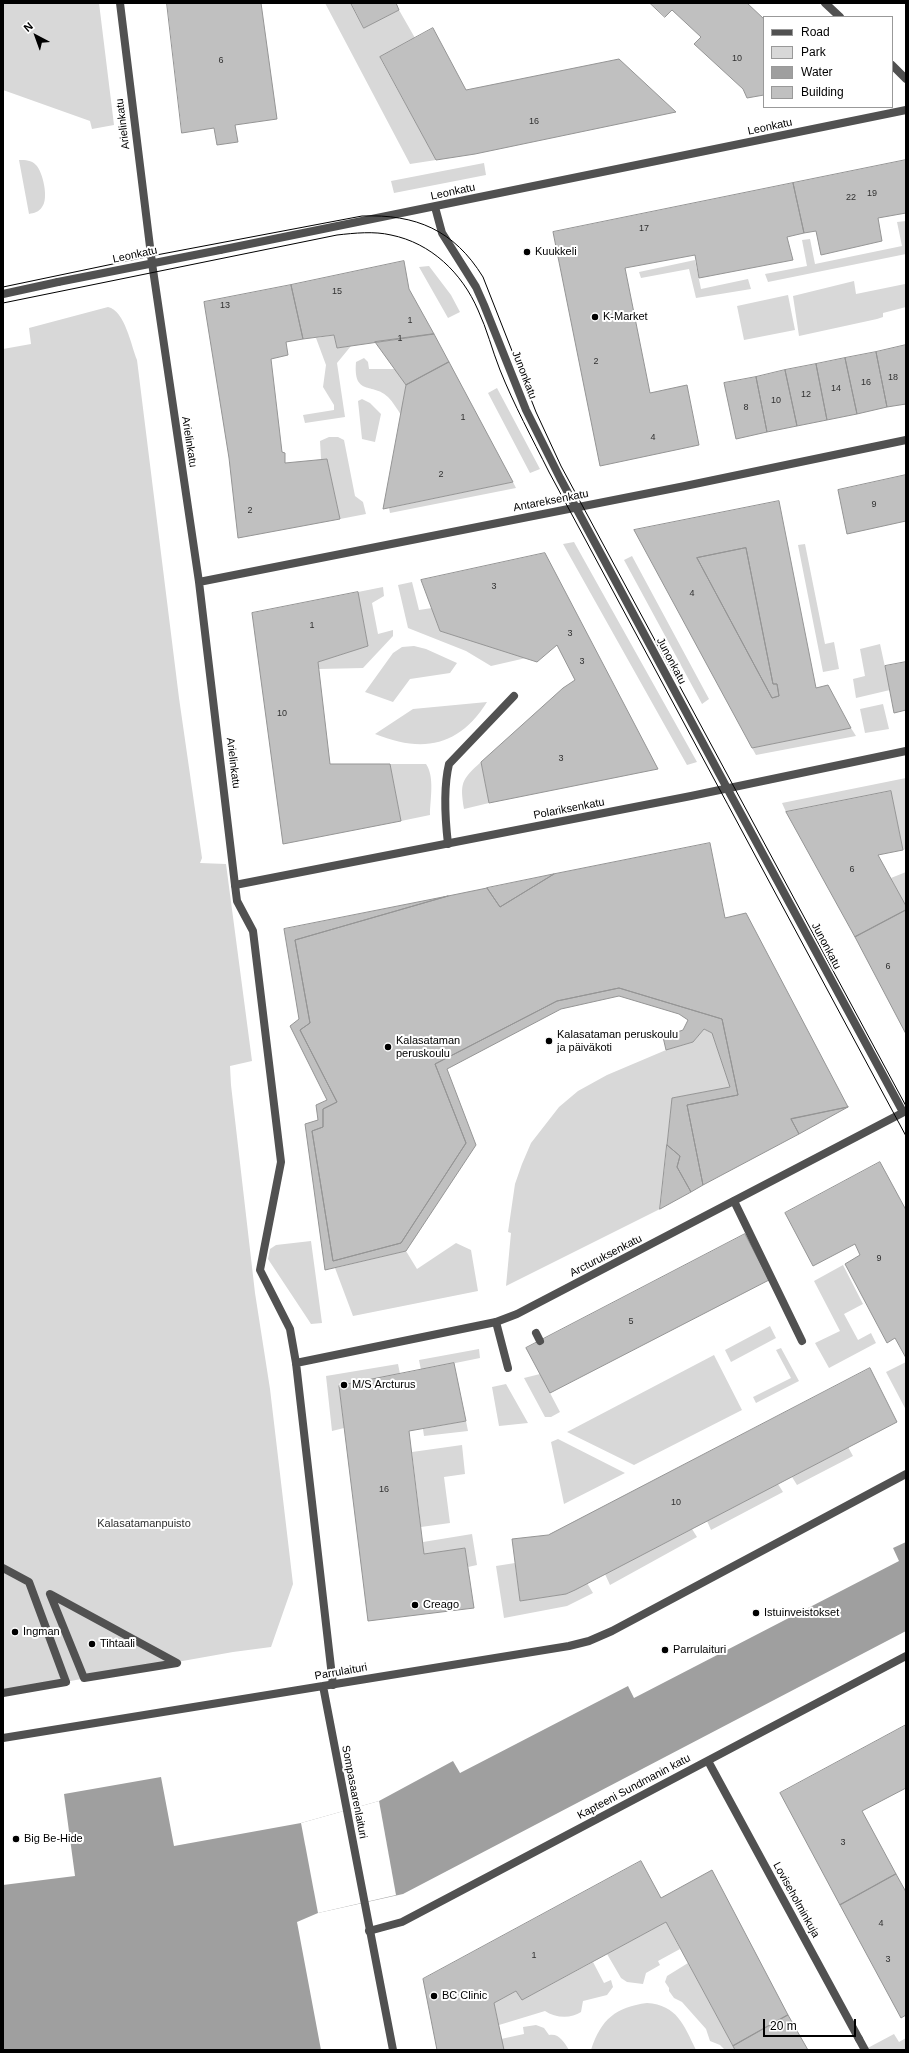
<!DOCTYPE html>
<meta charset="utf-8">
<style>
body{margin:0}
#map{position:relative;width:909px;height:2053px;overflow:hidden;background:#fff;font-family:Helvetica,sans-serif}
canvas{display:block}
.frame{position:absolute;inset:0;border:4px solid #000;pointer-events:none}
.legend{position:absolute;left:763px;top:16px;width:130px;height:92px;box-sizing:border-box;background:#fff;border:1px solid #999;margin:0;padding:5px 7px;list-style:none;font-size:12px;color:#000}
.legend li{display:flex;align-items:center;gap:8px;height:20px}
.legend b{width:20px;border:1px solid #999}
.north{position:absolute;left:16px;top:16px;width:40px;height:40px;-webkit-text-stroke:3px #fff;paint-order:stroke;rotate:319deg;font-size:11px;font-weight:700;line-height:16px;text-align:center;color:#000}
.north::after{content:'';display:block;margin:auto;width:14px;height:18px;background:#000;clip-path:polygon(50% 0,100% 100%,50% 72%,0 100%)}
.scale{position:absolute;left:763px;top:2019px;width:93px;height:18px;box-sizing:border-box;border:2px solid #000;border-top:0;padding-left:5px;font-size:12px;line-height:14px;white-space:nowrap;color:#000;-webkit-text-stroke:3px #fff;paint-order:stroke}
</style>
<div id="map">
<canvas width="909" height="2053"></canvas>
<div class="frame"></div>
<ul class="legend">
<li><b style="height:5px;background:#515151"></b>Road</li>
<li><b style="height:11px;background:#d8d8d8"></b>Park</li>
<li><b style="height:11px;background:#9f9f9f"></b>Water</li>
<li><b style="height:11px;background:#c0c0c0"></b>Building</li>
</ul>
<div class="north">N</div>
<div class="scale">20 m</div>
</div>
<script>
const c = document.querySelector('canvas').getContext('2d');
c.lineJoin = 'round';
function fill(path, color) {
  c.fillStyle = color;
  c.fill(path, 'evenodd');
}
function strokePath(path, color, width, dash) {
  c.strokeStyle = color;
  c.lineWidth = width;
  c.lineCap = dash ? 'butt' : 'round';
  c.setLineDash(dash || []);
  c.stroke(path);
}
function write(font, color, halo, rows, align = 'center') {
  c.font = font + ' Helvetica,sans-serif';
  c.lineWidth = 4;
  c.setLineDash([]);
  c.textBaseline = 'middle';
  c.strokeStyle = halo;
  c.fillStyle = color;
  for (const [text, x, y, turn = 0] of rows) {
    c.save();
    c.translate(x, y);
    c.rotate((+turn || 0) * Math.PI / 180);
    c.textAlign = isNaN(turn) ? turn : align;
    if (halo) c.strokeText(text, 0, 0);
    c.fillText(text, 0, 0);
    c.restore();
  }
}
const green = new Path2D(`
 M3 3H99L114 125 92 129 90 121 3 90Z
 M325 3H351L364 28 399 10 415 38 380 58 436 160 410 164Z
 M19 160C26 160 31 160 36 165 43 172 49 199 42 207 39 212 34 213 29 214Z
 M484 163 486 175 394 193 391 181Z
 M906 221V254L768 282 765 274 807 266 802 240 810 239 815 264 902 246 897 222Z
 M695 260 701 289 748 279 751 289 696 298 689 269 641 278 639 272Z
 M429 266 451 295 460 312 448 318 419 267Z
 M854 281 856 294 905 284 906 307 883 313V317L877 319 799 336 793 296Z
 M788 295 795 330 744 340 737 306Z
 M108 307C125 311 131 345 137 360L179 698 202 858 200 863 226 864 252 1061 230 1066 231 1085 255 1293 270 1389 293 1584 271 1647 233 1652 3 1693V349L31 344 29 328Z
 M334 335 337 348 351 346 337 363 345 417 305 423 303 415 334 410V405L323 387 326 365 316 338Z
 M364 358 368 362 369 369H395L406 385 401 415C397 409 393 402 388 397 373 382 353 397 356 362Z
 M497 388 540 469 530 473 488 393Z
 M362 399 370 403 381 414 375 442 362 439 358 401Z
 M329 437H338L344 440 355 496 363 502 366 514 340 519 327 459H321L320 441Z
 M513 482 516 488 390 513 389 508Z
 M574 542 697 762 687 765 563 544Z
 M805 544 825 644 834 642 839 669 823 672 798 545Z
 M632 556 709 699 702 704 624 560Z
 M412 582 419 610 432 608 440 631 526 658 491 666 466 651 408 628 398 585Z
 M383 587 384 596 372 603 378 634 393 630V636L363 668 319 669 318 662 368 646 358 592Z
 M880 644 890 690 856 698 853 679 865 676 860 649Z
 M414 646 426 649 457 663 450 673 410 679 393 702 365 692 393 653 402 647Z
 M487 702C459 747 422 753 375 734L413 709Z
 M883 704 889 729 865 733 860 709Z
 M851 728 856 736 756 755 752 748Z
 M481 762 489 803 464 809C460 783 461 780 481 762Z
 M390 764H426C435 777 430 800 430 815L401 821Z
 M906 778V849L903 850 891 791 786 812 782 803Z
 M906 872V907L891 878Z
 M704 1029 712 1033 730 1087 672 1098 660 1209 506 1286 511 1233 508 1232 515 1184 522 1164 531 1143 559 1107 578 1091 607 1075 666 1050 693 1042Z
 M311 1241 322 1323 311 1324 268 1259 270 1249 276 1245Z
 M456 1243 471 1250 478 1291 353 1316 335 1268 406 1251 417 1269Z
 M843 1265 863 1304 844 1314 858 1340 871 1333 876 1343 829 1368 815 1343 840 1331 814 1281Z
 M770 1326 776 1338 731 1362 725 1350Z
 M781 1348 799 1381 756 1403 753 1397 791 1378 776 1350Z
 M479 1349 480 1358 421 1370 419 1360Z
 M714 1355 742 1410 634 1465 567 1432Z
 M906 1362V1410L886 1372Z
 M398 1364 400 1374 339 1386 344 1428 332 1431 326 1376Z
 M540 1374 560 1412 551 1417H545L524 1378Z
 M506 1384 528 1423 499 1426 492 1387Z
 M466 1421 468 1431 424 1436 423 1429Z
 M558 1439 625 1473 564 1504 551 1442Z
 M462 1445 465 1474 444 1477 450 1523 421 1527 412 1452Z
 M848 1447 853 1456 797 1485 792 1477Z
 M778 1484 783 1492 711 1530 707 1521Z
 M692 1529 697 1537 610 1585 605 1574Z
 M472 1534 477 1565 468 1567 465 1548 424 1554 423 1542Z
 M515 1563 520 1601 566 1594 587 1583 593 1593 567 1606 504 1618 496 1566Z
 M666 1922 680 1949 658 1961 660 1965 646 1973 643 1984 627 1982 621 1978 607 1954Z
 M593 1962 604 1983 611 1980 613 1987 607 1995 583 2001 581 2012C571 2019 555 2018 545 2011L499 2025 494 2003 516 1991 522 2000Z
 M688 1963 735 2050H725L720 2045 710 2041 706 2029 682 2002 674 1998 669 1991V1988L665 1982 667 1976Z
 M647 2003C677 2005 684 2025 696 2050H591C601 2019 616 2007 647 2003Z
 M536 2025 544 2028 549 2035C559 2033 564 2042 569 2050H504L501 2039 524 2034 523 2027Z
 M894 2034 899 2042 906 2038V2050H864Z`);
const water = new Path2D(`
 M906 1542V1631L403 1894 318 1913 297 1922 321 2050H3V1885L75 1876 64 1794 161 1777 174 1846 301 1823 379 1801 453 1761 460 1773 628 1686 634 1698 899 1561 893 1548Z`);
const pier = new Path2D(`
 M379 1801 396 1895 318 1913 301 1823Z`);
const building = new Path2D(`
 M167 3H261L277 119 235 125 238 142 217 145 214 128 182 133Z
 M351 3H396L399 10 364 28Z
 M650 3H747L764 19V95L747 98 743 89 694 44 701 37 672 10 665 17Z
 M433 28 466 90 619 59 676 112 475 154 436 160 380 57Z
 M906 160V213L878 218 882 241 821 255 816 231 804 233 793 183Z
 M793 183 804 233 787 237 793 260 699 278 695 255 625 268 650 393 687 385 699 445 600 466 553 232Z
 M404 261 409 289 434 334 337 348 334 335 303 339 291 285Z
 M291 285 303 339 286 342 288 355 271 359 282 452 285 453V463L327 459 340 519 238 538 229 458 204 302Z
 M434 334 449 362 406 385 375 342Z
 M906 345V404L887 407 876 352Z
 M876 352 887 407 857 414 845 358Z
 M845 358 857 414 827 420 816 364Z
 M449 362 513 482 383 509 406 385Z
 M816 364 827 420 797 426 785 370Z
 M785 370 797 426 767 432 756 377Z
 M756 377 767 432 736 439 724 383Z
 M906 475V521L847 534 838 490Z
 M779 501 816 688 828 685 851 728 752 748 634 530ZM746 548 773 684H777L779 696 772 698 697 558Z
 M746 548 773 684H777L779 696 772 698 697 558Z
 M545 553 658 769 489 803 481 762 563 688 575 680 557 645 537 662 440 631 421 580Z
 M358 592 368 646 318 662 330 764H390L401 821 283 844 252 613Z
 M906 662V710L894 713 885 666Z
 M891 791 903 850 878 855 906 906V910L855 937 786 812Z
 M710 843 725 918 746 913 848 1107 791 1119 799 1134 703 1185 687 1105 738 1095 722 1019 619 988 557 1001 435 1064 466 1143 401 1243 333 1261 312 1131 323 1127V1109L337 1102 300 1030 310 1023 295 940 448 896 487 888 500 907 554 874Z
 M554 874 500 907 487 888Z
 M448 896 295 940 310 1023 300 1030 337 1102 323 1109V1127L312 1131 333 1261 401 1243 466 1143 435 1064 557 1001 619 988 722 1019 738 1095 687 1105 703 1185 691 1192 677 1167 680 1156 667 1145 672 1098 730 1087 712 1033 704 1029 693 1042 666 1050 663 1037 683 1030 688 1020 679 1014 619 996 561 1009 447 1069 476 1145 406 1251 325 1270 305 1124 318 1120 316 1105 327 1100 290 1026 299 1019 284 929Z
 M906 910V1034L855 937Z
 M848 1107 799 1134 791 1119Z
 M667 1145 680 1156 677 1167 691 1192 660 1209Z
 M880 1162 906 1210V1358L895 1338 887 1343 845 1264 860 1255 855 1244 813 1266 785 1213Z
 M745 1234 769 1280 550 1393 526 1348Z
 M454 1363 466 1421 409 1431 424 1554 465 1548 474 1608 368 1621 339 1386Z
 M870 1368 897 1422 575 1590 566 1594 520 1601 512 1539 548 1535Z
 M906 1725V1788L862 1811 896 1874 840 1905 780 1793Z
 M641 1861 661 1898 712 1870 788 2015 733 2046 666 1922 522 2000 516 1991 494 2003 504 2050H437L423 1979Z
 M896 1874 906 1892V2015L901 2018 840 1905Z
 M788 2015 808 2050H735L733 2046Z`);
const service = new Path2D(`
 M727 788 903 1112
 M448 844C445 818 443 789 449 764L514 696
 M734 1201 802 1341
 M496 1322 508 1368
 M536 1333 540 1341`);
const pedestrian = new Path2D(`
 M235 885 237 901 253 931 281 1162 260 1270 290 1329 296 1363
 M3 1568 29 1582 66 1682 3 1693
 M50 1594 177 1663 84 1678Z
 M859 2039 865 2050`);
const minor = new Path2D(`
 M120 3 152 263 199 582 235 885 691 796 906 751
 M435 207 442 233 476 287 484 305 526 410 560 478 727 788
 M58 282 220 250
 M199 582 685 486 906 440
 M333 1685 296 1363 496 1322 517 1314 906 1111
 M708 1761 859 2039
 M369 1931 402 1922 906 1656`);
const tertiary = new Path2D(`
 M825 3 840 17
 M892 65 906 79
 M220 250 906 110
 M3 294 58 282
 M323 1686 393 2050
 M3 1738 569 1646 589 1641 612 1631 906 1474`);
const tram = new Path2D(`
 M3 287 151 256 362 216C416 214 454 230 483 277L536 412 561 466 906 1106
 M3 303 337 235C355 233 374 231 391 235 431 243 462 273 478 310 487 329 492 350 500 370 514 405 532 438 549 472L906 1136`);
const markers = [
 [527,252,4,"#000"],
 [595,317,4,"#000"],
 [549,1041,4,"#000"],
 [388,1047,4,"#000"],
 [344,1385,4,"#000"],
 [415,1605,4,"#000"],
 [756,1613,4,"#000"],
 [15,1632,4,"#000"],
 [92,1644,4,"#000"],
 [665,1650,4,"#000"],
 [16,1839,4,"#000"],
 [434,1996,4,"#000"]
];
const numberNames = [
 ["10",737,59],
 ["6",221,61],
 ["16",534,122],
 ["19",872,194],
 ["22",851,198],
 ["17",644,229],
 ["15",337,292],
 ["13",225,306],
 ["1",410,321],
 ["1",400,339],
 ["2",596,362],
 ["18",893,378],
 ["16",866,383],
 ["14",836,389],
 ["12",806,395],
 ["10",776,401],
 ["8",746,408],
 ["1",463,418],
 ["4",653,438],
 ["2",441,475],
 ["9",874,505],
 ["2",250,511],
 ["3",494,587],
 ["4",692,594],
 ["1",312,626],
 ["3",570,634],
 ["3",582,662],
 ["10",282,714],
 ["3",561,759],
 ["6",852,870],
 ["6",888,967],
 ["9",879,1259],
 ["5",631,1322],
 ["16",384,1490],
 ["10",676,1503],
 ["3",843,1843],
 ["4",881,1924],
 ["1",534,1956],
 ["3",888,1960]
];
const streetNames = [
 ["Arielinkatu",123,124,-97],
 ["Leonkatu",770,127,-12],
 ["Leonkatu",453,192,-12],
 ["Leonkatu",135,255,-12],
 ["Junonkatu",524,375,69],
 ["Arielinkatu",189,442,81],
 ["Antareksenkatu",551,501,-11],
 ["Junonkatu",671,661,62],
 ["Arielinkatu",233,763,83],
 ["Polariksenkatu",569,809,-11],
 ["Junonkatu",826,946,62],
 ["Arcturuksenkatu",606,1256,-27],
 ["Parrulaituri",341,1672,-10],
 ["Kapteeni Sundmanin katu",634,1787,-28],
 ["Sompasaarenlaituri",354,1792,79],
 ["Loviseholminkuja",796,1900,61]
];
const poiNames = [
 ["Kuukkeli",535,252],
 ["K-Market",603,317],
 ["Kalasataman peruskoulu",557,1035],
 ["ja päiväkoti",557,1048],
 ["Kalasataman",396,1041],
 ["peruskoulu",396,1054],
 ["M/S Arcturus",352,1385],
 ["Creago",423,1605],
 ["Istuinveistokset",764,1613],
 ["Ingman",23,1632],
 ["Tihtaali",100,1644],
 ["Parrulaituri",673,1650],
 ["Big Be-Hide",24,1839],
 ["BC Clinic",442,1996]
];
const parkNames = [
 ["Kalasatamanpuisto",144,1524]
];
fill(green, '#d8d8d8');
fill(water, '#9f9f9f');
fill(pier, '#fff');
fill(building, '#c0c0c0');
strokePath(building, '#959595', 1);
strokePath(service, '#515151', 8);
strokePath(pedestrian, '#515151', 8);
strokePath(minor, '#515151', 8);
strokePath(tertiary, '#515151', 8);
strokePath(tram, '#000', 1);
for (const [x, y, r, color] of markers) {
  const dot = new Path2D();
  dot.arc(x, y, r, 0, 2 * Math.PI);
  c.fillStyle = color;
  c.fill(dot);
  strokePath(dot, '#fff', 1.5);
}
write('9px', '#303030', null, numberNames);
write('11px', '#000', '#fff', streetNames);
write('11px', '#000', '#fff', poiNames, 'left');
write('11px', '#2f2f2f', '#fff', parkNames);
</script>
